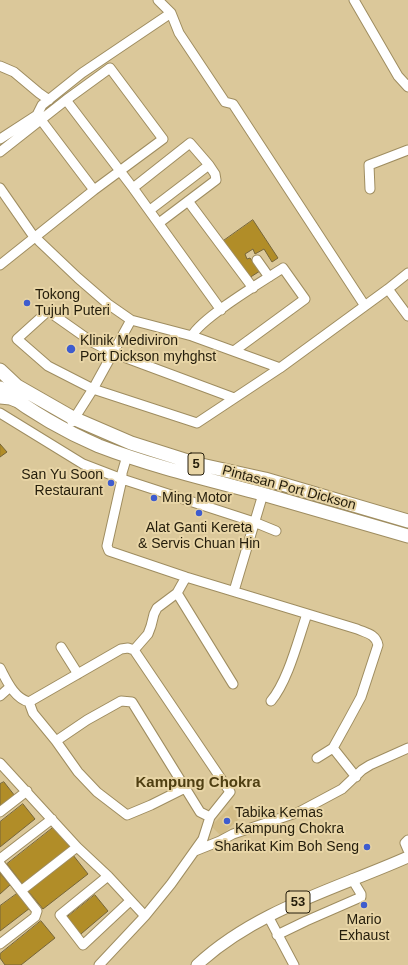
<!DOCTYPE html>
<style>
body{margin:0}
canvas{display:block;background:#dbc89a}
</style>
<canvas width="408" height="965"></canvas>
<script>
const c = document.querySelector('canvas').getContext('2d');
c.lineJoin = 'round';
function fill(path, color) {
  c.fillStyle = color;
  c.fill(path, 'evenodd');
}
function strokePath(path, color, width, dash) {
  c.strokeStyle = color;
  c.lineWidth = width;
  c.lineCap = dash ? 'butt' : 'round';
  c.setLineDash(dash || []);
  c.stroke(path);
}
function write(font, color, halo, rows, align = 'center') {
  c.font = font + ' Helvetica,sans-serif';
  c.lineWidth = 4;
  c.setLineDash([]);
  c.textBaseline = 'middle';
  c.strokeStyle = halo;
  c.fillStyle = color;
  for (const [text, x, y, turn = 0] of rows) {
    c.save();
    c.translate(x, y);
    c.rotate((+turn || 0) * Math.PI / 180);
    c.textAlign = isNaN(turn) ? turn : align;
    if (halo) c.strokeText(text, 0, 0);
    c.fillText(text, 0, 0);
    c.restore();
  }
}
const built = new Path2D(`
 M232 805 243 815 221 836 211 826Z`);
const building = new Path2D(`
 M253 220 278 258 272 262 264 249 255 254 253 249 245 254 247 259 250 258 260 271 249 278 222 242Z
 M0 444 7 452 0 457Z
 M4 782 15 796 0 807V784Z
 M23 804 35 819 0 847V822Z
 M54 827 70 847 23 885 7 864Z
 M73 855 88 874 43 909 28 891Z
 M0 873 10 885 0 894Z
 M18 893 30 908 0 931V906Z
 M95 895 108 911 75 939 61 922Z
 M41 921 55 938 21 965H5L0 958V954Z`);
const minor = new Path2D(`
 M158 0 171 13 179 33 225 102 233 104 365 306
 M354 0 398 76 408 87
 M0 66 14 72 39 93 49 100
 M66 100 133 188 221 310
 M38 116 94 190
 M0 139 37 115 42 105 82 73 171 13
 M0 152 66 100 110 68 163 139 94 190 0 265
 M0 188 34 237
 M133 188 190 143 209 165 150 210
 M370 189 369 165 408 150
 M188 201 253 288
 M159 223 216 180 215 174 209 165
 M39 241 78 278 108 304 131 320 192 336 280 368 388 289
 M257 260 269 277
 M408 273 388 289 408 316
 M192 336C201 318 263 281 283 268L305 299 234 351
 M234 398 113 353 92 342 48 311 17 339 48 366 93 389 197 423 280 368
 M0 399 10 400 15 402
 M0 413 83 464 122 479 254 522 276 531
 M72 422 93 389 131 320
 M127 456 122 473V479L107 546 109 551 186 577 357 629C366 633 376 634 378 645L361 697 348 721 333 748 317 758
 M234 591 263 494
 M177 593 233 684
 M61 647 78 674
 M134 650 148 634 151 626 154 614 157 608 177 593 186 577
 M0 668C7 681 14 698 29 702L33 713 56 741 78 772 97 792 127 815 151 805 185 788
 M0 696 10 687
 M271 701C288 681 298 640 307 614
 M29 702 121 649 128 648 134 650 230 792 210 817 203 839 171 884 145 916 99 965
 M56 741 87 720 121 701 132 702 200 812 210 817
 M333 748 356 777
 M0 763 77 847 108 876 145 916
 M0 812 27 791
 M408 840 405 843 408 850
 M195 851 220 841 233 834 299 812 342 789 362 770 370 765 408 748
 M0 859 52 819
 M0 864 37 911 35 917 0 944
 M108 876 60 915 83 945 130 901
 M22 890 77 847
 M268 916 294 965
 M277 935 306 921 361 897V894L352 879`);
const major = new Path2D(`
 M197 965C256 910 336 889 408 857`);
const highway = new Path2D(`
 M0 370 17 386 73 418 131 443 197 464 265 479 408 521
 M0 388C30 411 64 431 99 446 151 466 206 479 259 493 309 507 358 522 408 536`);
const markers = [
 [27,303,4,"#3e5cce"],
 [71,349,5,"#3e5cce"],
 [111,483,4,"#3e5cce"],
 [154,498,4,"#3e5cce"],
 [199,513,4,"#3e5cce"],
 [227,821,4,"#3e5cce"],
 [367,847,4,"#3e5cce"],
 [364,905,4,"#3e5cce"]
];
const shields = [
 [196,464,16],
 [298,902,24]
];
const shieldNames = [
 ["5",196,464],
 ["53",298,902]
];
const poiNames = [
 ["Tokong",35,295],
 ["Tujuh Puteri",35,311],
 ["Klinik Mediviron",80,341],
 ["Port Dickson myhghst",80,357],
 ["San Yu Soon",103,475,"right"],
 ["Restaurant",103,491,"right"],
 ["Ming Motor",162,498],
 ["Alat Ganti Kereta",199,528,"center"],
 ["& Servis Chuan Hin",199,544,"center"],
 ["Tabika Kemas",235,813],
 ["Kampung Chokra",235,829],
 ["Sharikat Kim Boh Seng",359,847,"right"],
 ["Mario",364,920,"center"],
 ["Exhaust",364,936,"center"]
];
const streetNames = [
 ["Pintasan Port Dickson",289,488,15]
];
const neighbourhoodNames = [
 ["Kampung Chokra",198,783]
];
fill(built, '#d3bd87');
fill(building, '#b18d28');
strokePath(building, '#766539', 1);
strokePath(minor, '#9f8d60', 11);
strokePath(major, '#9f8d60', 13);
strokePath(highway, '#9f8d60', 15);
strokePath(minor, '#fff', 9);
strokePath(major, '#fff', 11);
strokePath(highway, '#fff', 13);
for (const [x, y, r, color] of markers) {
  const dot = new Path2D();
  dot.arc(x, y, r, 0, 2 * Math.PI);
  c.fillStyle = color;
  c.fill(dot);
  strokePath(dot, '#e8d5a6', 1.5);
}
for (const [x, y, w] of shields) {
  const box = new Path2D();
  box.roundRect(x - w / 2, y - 11, w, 22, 3);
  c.fillStyle = '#e8d5a6';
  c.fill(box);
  strokePath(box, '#241d0b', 1);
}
write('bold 13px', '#241d0b', null, shieldNames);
write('14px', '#241d0b', '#e8d5a6', poiNames, 'left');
write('14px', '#241d0b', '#e8d5a6', streetNames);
write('bold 15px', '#4f3f12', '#e8d5a6', neighbourhoodNames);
</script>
